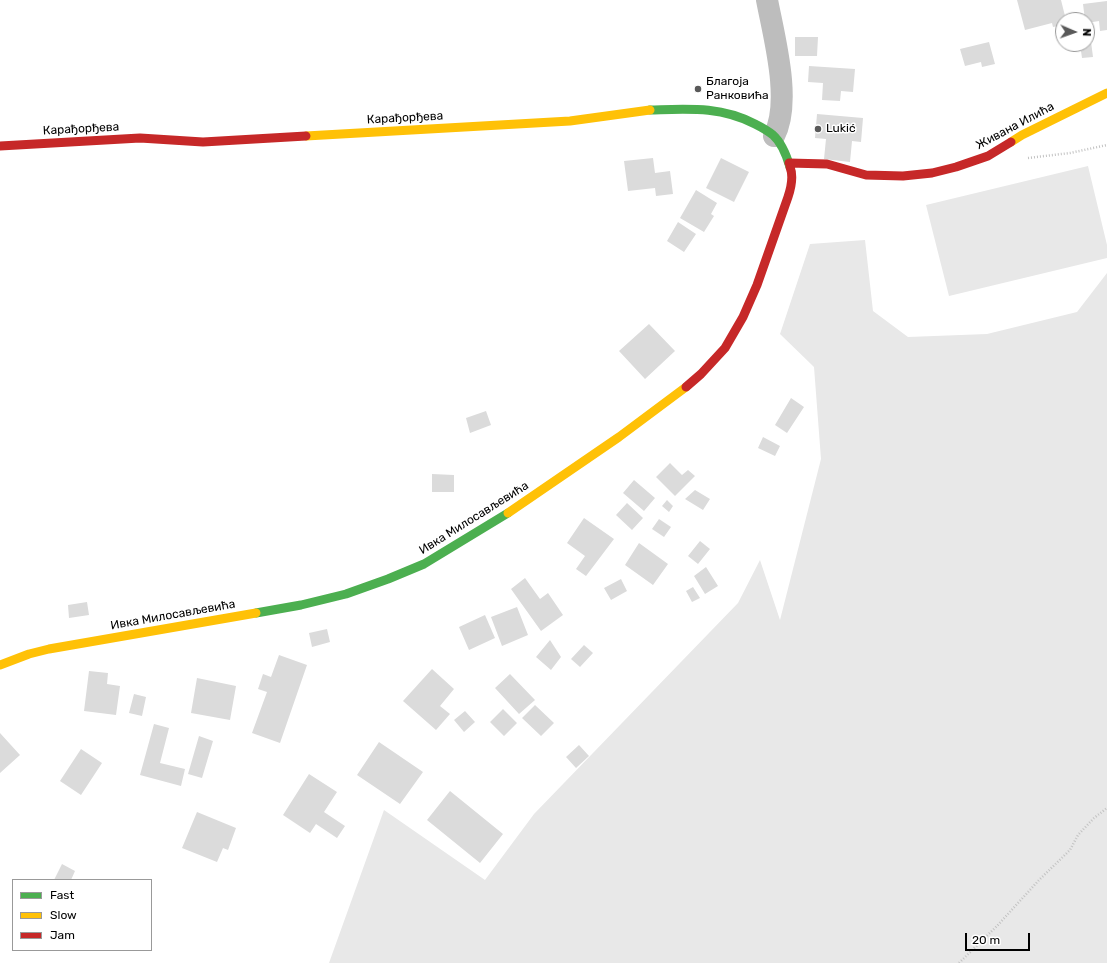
<!DOCTYPE html>
<meta charset="utf-8">
<style>
body{margin:0}
#map{position:relative;width:1107px;height:963px;overflow:hidden;background:#fff;font-family:Rubik,sans-serif}
canvas{display:block}
.legend{position:absolute;left:12px;top:879px;width:140px;height:72px;box-sizing:border-box;background:#fff;border:1px solid #999;margin:0;padding:5px 7px;list-style:none;font-size:12px;color:#000}
.legend li{display:flex;align-items:center;gap:8px;height:20px}
.legend b{width:20px;border:1px solid #999}
.north{position:absolute;left:1055px;top:12px;width:40px;height:40px;box-sizing:border-box;background:#fff;border:1px solid #999;border-radius:50%;rotate:92deg;font-size:11px;font-weight:700;line-height:16px;text-align:center;color:#000}
.north::after{content:'';display:block;margin:auto;width:14px;height:18px;background:#595959;clip-path:polygon(50% 0,100% 100%,50% 72%,0 100%)}
.scale{position:absolute;left:965px;top:933px;width:65px;height:18px;box-sizing:border-box;border:2px solid #000;border-top:0;padding-left:5px;font-size:12px;line-height:14px;white-space:nowrap;color:#000;-webkit-text-stroke:3px #fff;paint-order:stroke}
</style>
<div id="map">
<canvas width="1107" height="963"></canvas>
<ul class="legend">
<li><b style="height:5px;background:#4caf50"></b>Fast</li>
<li><b style="height:5px;background:#ffc107"></b>Slow</li>
<li><b style="height:5px;background:#c62828"></b>Jam</li>
</ul>
<div class="north">N</div>
<div class="scale">20 m</div>
</div>
<script>
const c = document.querySelector('canvas').getContext('2d');
c.lineJoin = 'round';
function fill(path, color) {
  c.fillStyle = color;
  c.fill(path, 'evenodd');
}
function strokePath(path, color, width, dash) {
  c.strokeStyle = color;
  c.lineWidth = width;
  c.lineCap = dash ? 'butt' : 'round';
  c.setLineDash(dash || []);
  c.stroke(path);
}
function write(font, color, halo, rows, align = 'center') {
  c.font = font + ' Rubik,sans-serif';
  c.lineWidth = 3;
  c.setLineDash([]);
  c.textBaseline = 'middle';
  c.strokeStyle = halo;
  c.fillStyle = color;
  for (const [text, x, y, turn = 0] of rows) {
    c.save();
    c.translate(x, y);
    c.rotate((+turn || 0) * Math.PI / 180);
    c.textAlign = isNaN(turn) ? turn : align;
    if (halo) c.strokeText(text, 0, 0);
    c.fillText(text, 0, 0);
    c.restore();
  }
}
const green = new Path2D(`
 M1088 166 1107 245V258L949 296 926 205Z
 M865 240 873 311 908 337 987 334 1077 312 1107 273V963H329L384 810 485 880 534 814 738 603 760 560 780 620 821 459 814 367 780 334 810 244Z`);
const building = new Path2D(`
 M1017 0H1061L1066 20H1063V25L1053 27 1052 23 1025 30Z
 M1107 1V30L1100 31 1099 21 1087 23V20H1085L1083 4Z
 M1090 34 1093 57 1082 58 1080 44H1087V35Z
 M795 37H818L817 56H795Z
 M989 42 995 64 982 67 981 62 965 66 960 49Z
 M809 66 855 69 853 92 841 91 840 101 822 100 823 83 808 82Z
 M817 114 863 118 861 142 852 141 850 162 824 159 826 139 815 138Z
 M653 158 655 173 670 171 673 194 656 196 655 188 628 191 624 161Z
 M721 158 749 172 734 202 706 188Z
 M696 190 717 203 711 214 714 216 704 232 680 218Z
 M678 222 696 234 684 252 667 241Z
 M649 324 675 351 645 379 619 351Z
 M791 398 804 407 787 433 775 425Z
 M486 411 491 425 470 433 466 418Z
 M763 437 780 446 775 456 758 448Z
 M670 463 682 475 688 470 695 476 675 496 656 477Z
 M432 474 454 475V492H432Z
 M634 480 655 498 644 511 623 493Z
 M695 490 710 499 703 510 685 499Z
 M667 500 673 506 669 512 662 506Z
 M627 503 643 518 632 530 616 515Z
 M584 518 614 539 586 576 576 569 585 556 567 543Z
 M659 519 671 527 664 537 652 529Z
 M700 541 710 549 698 564 688 556Z
 M639 543 668 564 653 585 625 565Z
 M706 567 718 586 705 594 694 576Z
 M525 578 540 599 548 593 563 615 541 631 511 589Z
 M621 579 627 591 611 600 604 588Z
 M693 587 700 598 692 602 686 591Z
 M87 602 89 615 69 618 68 605Z
 M517 607 528 635 502 646 491 617Z
 M485 615 495 638 469 650 459 627Z
 M327 629 330 642 312 647 309 633Z
 M550 640 561 657 551 670 536 657Z
 M584 645 593 653 580 667 571 659Z
 M279 655 307 665 280 743 252 733 267 692 258 689 263 674 271 677Z
 M432 669 454 689 440 706 450 714 436 730 403 701Z
 M89 671 108 673 107 684 120 686 116 715 84 711Z
 M510 674 535 700 519 714 495 688Z
 M197 678 236 686 230 720 191 713Z
 M134 694 146 697 142 716 129 713Z
 M535 705 554 723 541 736 522 718Z
 M503 709 517 723 504 736 490 722Z
 M465 711 475 722 464 732 454 720Z
 M154 724 169 728 160 763 185 769 181 786 140 775Z
 M0 733 20 755 0 773Z
 M199 736 213 741 202 778 188 774Z
 M379 742 423 772 400 804 357 775Z
 M579 745 589 756 576 768 566 757Z
 M81 749 102 763 81 795 60 781Z
 M309 774 337 792 324 812 345 826 337 838 316 824 310 833 283 815Z
 M450 791 503 834 480 863 427 820Z
 M197 812 236 828 228 850 223 848 217 862 182 848Z
 M62 864 75 871 71 880H54Z`);
const path = new Path2D(`
 M1028 158 1070 153 1107 145
 M959 963 997 926 1040 879 1070 850 1078 835 1094 818 1107 808`);
const street = new Path2D(`
 M767 0C774 37 792 102 774 136`);
const fast = new Path2D(`
 M650 110C688 109 720 106 755 124 761 127 768 131 773 135 782 143 787 157 790 167
 M256 613 301 605 346 594 388 579 424 564 508 513`);
const slow = new Path2D(`
 M306 136 570 121 650 110
 M1011 142 1022 135 1107 93
 M508 513 619 437 686 387
 M0 665 29 654 49 649 256 613`);
const jam = new Path2D(`
 M0 146 140 138 203 142 306 136
 M789 163 827 164 866 175 903 176 932 173 956 167 988 156 1011 142
 M686 387 701 374 725 348 743 317 757 285 788 197C791 188 794 177 790 167`);
const markers = [
 [698,89,4,"#595959"],
 [818,129,4,"#595959"]
];
const poiNames = [
 ["Благоја",706,82],
 ["Ранковића",706,96],
 ["Lukić",826,129]
];
const streetNames = [
 ["Карађорђева",405,118,-3],
 ["Живана Илића",1015,126,-28],
 ["Карађорђева",81,129,-3],
 ["Ивка Милосављевића",474,518,-32],
 ["Ивка Милосављевића",173,615,-10]
];
fill(green, '#e8e8e8');
fill(building, '#dbdbdb');
strokePath(path, '#c2c2c2', 2.5, [1, 2]);
strokePath(street, '#bdbdbd', 22);
strokePath(fast, '#4caf50', 9);
strokePath(slow, '#ffc107', 9);
strokePath(jam, '#c62828', 9);
for (const [x, y, r, color] of markers) {
  const dot = new Path2D();
  dot.arc(x, y, r, 0, 2 * Math.PI);
  c.fillStyle = color;
  c.fill(dot);
  strokePath(dot, '#fff', 1.5);
}
write('12px', '#000', '#fff', poiNames, 'left');
write('12px', '#000', '#fff', streetNames);
</script>
